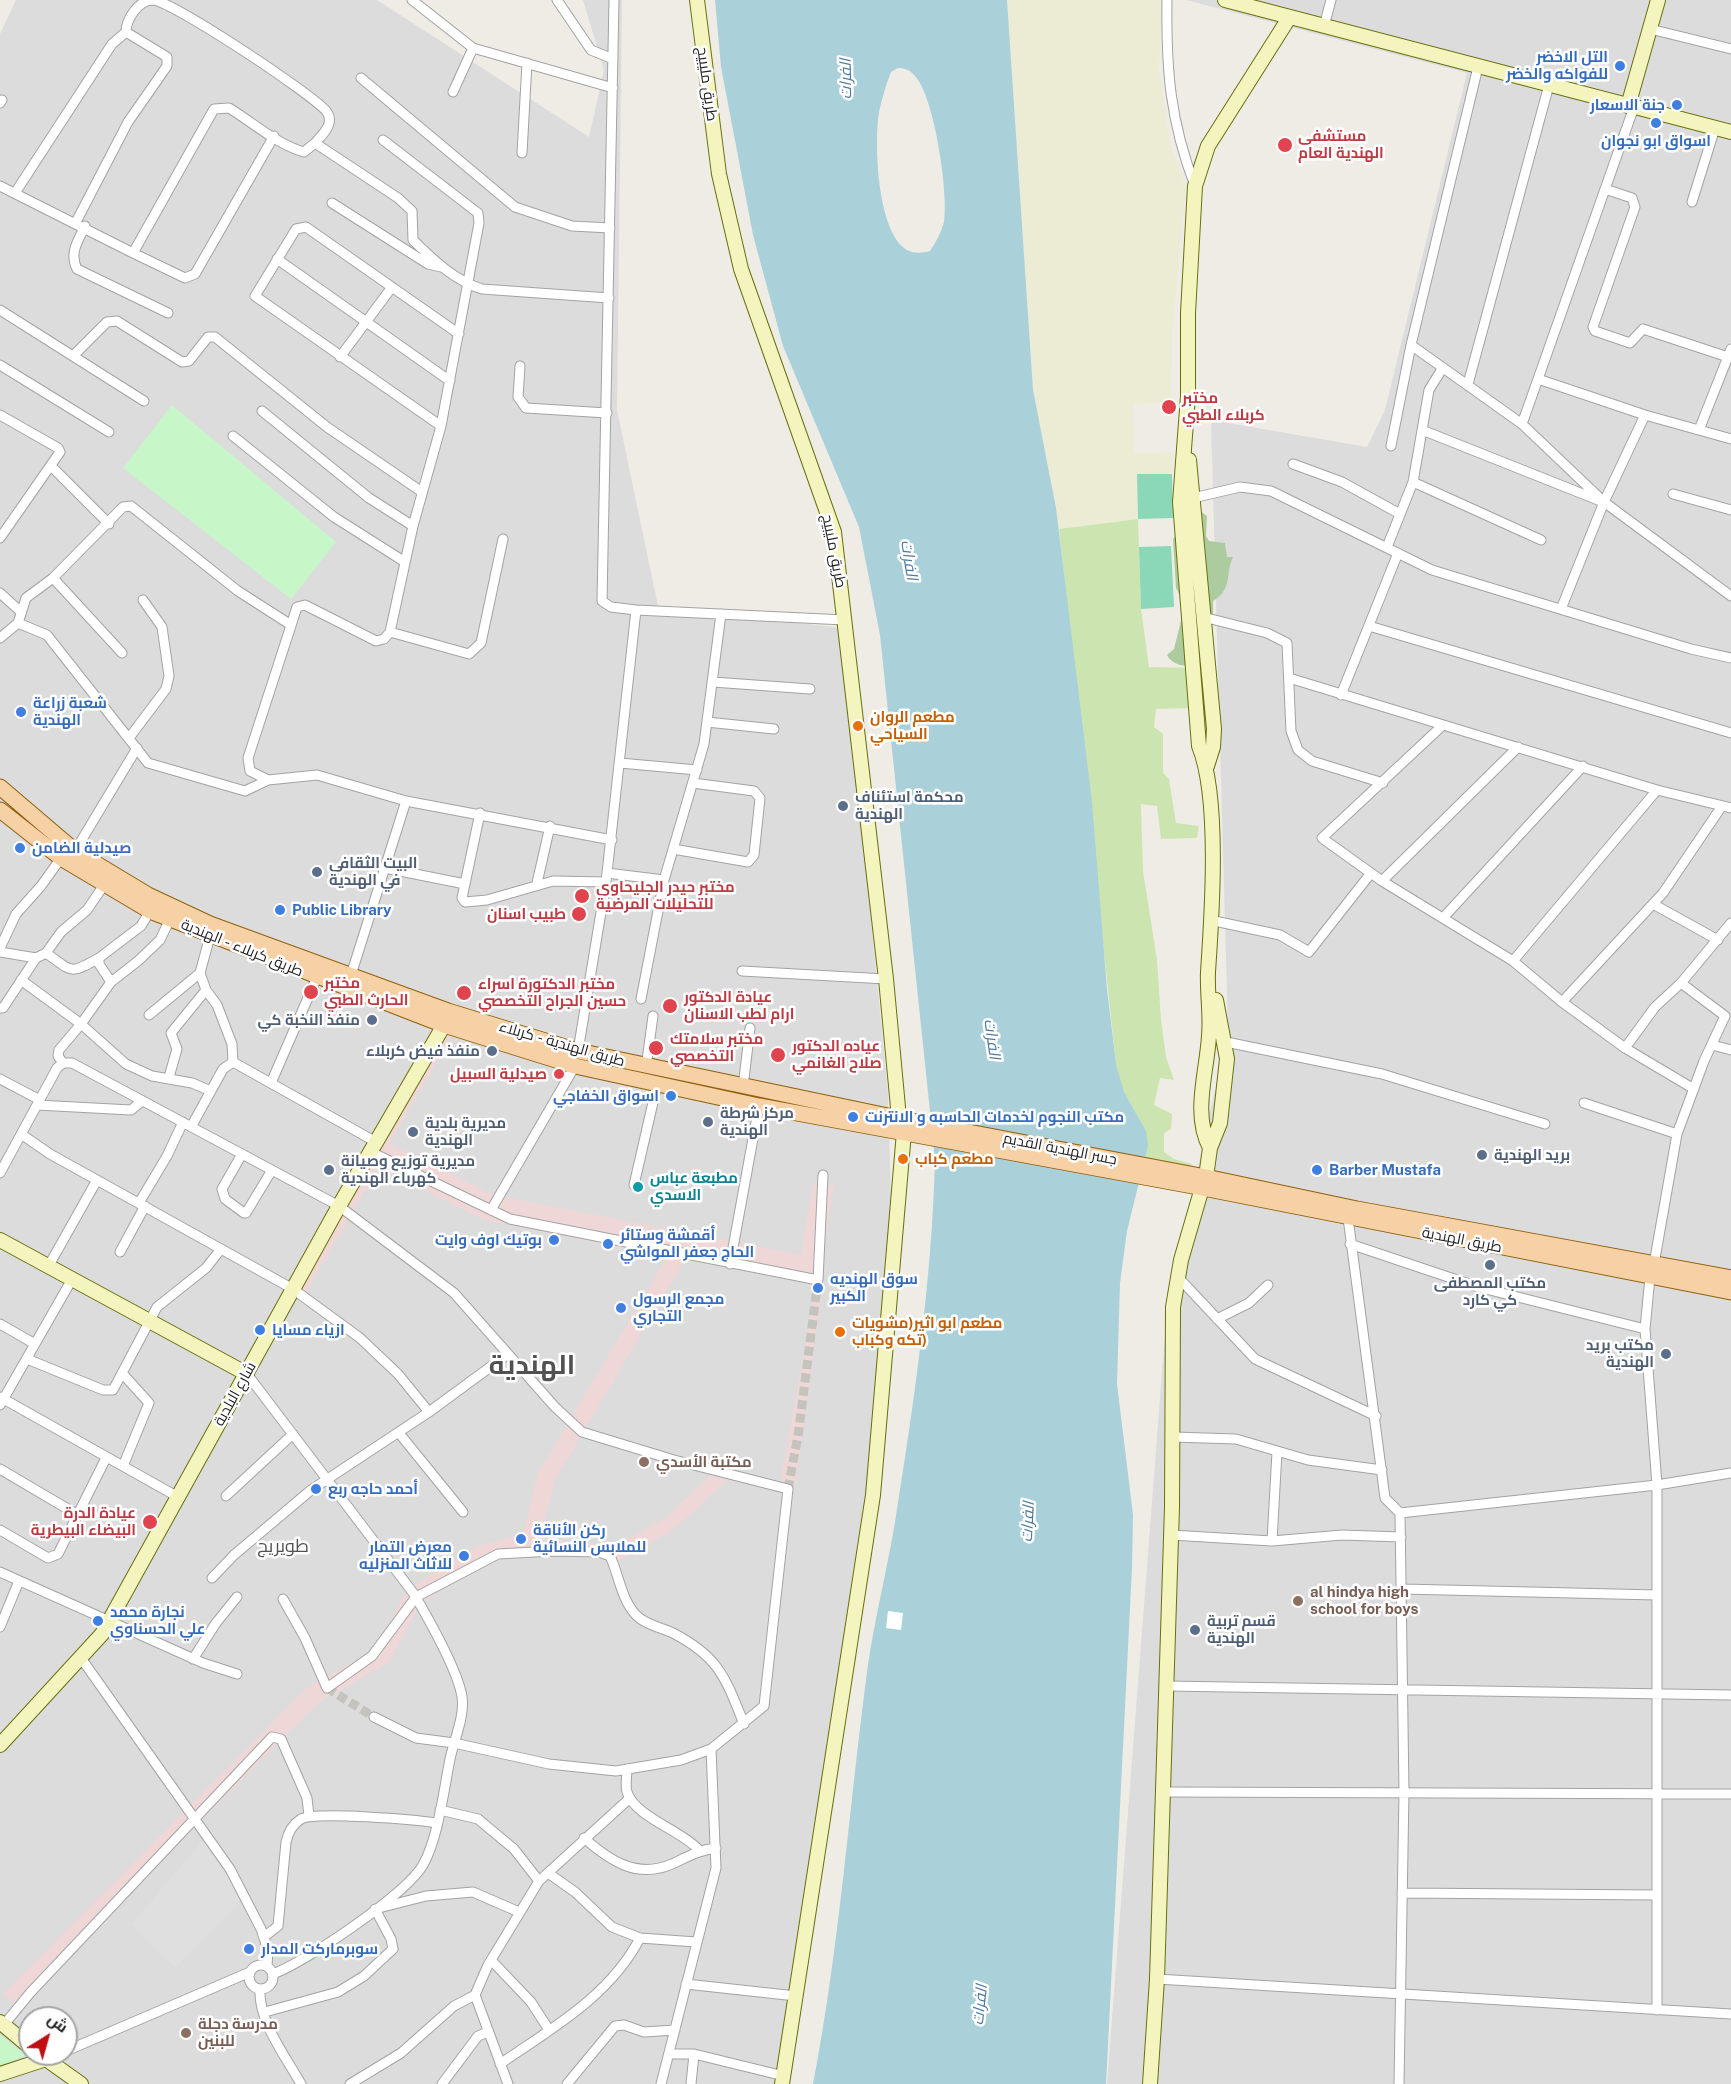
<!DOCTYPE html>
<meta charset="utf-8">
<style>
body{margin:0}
#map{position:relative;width:1731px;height:2084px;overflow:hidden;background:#efece6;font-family:"Public Sans",Cairo,sans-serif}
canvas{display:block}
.north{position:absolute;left:18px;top:2006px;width:60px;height:60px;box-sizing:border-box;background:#fff;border:2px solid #a5a5a5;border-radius:50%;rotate:37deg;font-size:16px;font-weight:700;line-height:24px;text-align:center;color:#1f1f1f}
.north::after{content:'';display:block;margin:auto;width:21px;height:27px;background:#c00f13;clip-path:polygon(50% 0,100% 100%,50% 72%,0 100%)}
</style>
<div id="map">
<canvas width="1731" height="2084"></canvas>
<div class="north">ش</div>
</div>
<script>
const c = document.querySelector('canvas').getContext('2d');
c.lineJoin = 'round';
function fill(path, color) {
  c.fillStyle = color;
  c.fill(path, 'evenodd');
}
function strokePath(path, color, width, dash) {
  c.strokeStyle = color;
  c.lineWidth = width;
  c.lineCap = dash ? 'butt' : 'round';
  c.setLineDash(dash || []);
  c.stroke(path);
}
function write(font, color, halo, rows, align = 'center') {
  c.font = font + ' "Public Sans",Cairo,sans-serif';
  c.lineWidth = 5;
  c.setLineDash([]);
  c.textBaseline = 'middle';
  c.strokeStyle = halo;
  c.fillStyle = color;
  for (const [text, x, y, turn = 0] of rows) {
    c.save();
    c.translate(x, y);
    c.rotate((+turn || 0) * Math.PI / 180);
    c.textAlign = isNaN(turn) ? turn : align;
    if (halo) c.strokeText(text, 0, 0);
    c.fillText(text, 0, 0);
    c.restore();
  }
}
const residential = new Path2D(`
 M16 0H377L589 137 604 70 583 0H622L617 410 658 606 842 628 888 1093 895 1337 779 2084H0V34ZM30 2018H66V2054H30Z
 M1186 0H1731V2084H1107L1167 1307 1228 1031 1211 420 1367 447 1385 410 1467 73Z`);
const commercial = new Path2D(`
 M434 1025 453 1034 389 1144 494 1195 801 1255 813 1183 834 1187 822 1259 823 1285 796 1482 781 1479 816 1285 685 1259 555 1480 539 1539 615 1546 664 1519 717 1469 736 1472 672 1531 618 1561 536 1551 483 1564 421 1603 388 1663 318 1703 17 2006 4 1993 307 1688 375 1650 407 1590 475 1547 523 1534 538 1473 667 1257 485 1220 378 1168 305 1294 289 1282Z`);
const farmland = new Path2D(`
 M1007 0H1162L1159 71 1170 144 1186 186 1172 335 1171 402 1133 404 1134 454 1173 452 1172 474H1137L1138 519 1059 529 1033 390Z`);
const grass = new Path2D(`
 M1138 519 1141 609 1149 667 1196 668 1199 708 1156 709 1154 727 1163 734V773L1169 779 1176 823 1199 826 1197 838 1161 839 1157 806 1141 804 1143 871 1157 960 1161 1020 1166 1057 1174 1080 1160 1078 1154 1105 1172 1114 1171 1129 1164 1133V1152L1174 1159 1192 1164 1190 1168 1145 1158C1151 1130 1136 1116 1124 1092 1120 1083 1119 1073 1116 1064L1059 529Z`);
const forest = new Path2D(`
 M1189 503 1207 516 1206 536 1209 541 1225 543 1227 557H1233C1225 574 1233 589 1213 601V616L1196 664C1186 668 1172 665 1167 655L1174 649 1185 605 1176 588 1173 539 1181 531Z`);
const park = new Path2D(`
 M172 405 336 542 291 599 123 468Z
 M0 2035 26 2055 0 2067Z`);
const pitch = new Path2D(`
 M1137 474H1172L1173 518 1138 519Z
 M1171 546 1174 607 1141 609 1139 547Z`);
const parking = new Path2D(`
 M203 1840 227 1867 240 1902 175 1968 131 1925Z`);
const water = new Path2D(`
 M715 0H1007L1033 390 1056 508 1092 802 1107 989 1116 1064 1124 1092 1146 1131 1148 1146 1127 1231 1120 1283 1117 1384 1133 1515 1132 1568 1106 2084H813C840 1945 849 1805 868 1665 875 1617 887 1570 895 1522 914 1402 932 1281 935 1159L880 635 859 527 783 346 753 235 721 67ZM898 68C904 68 910 70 914 75 934 93 949 195 944 222 941 233 936 242 930 251 922 253 915 254 907 250 877 232 874 143 879 112 882 98 886 85 891 72Z`);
const pier = new Path2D(`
 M888 1611 903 1613 901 1630 886 1628Z`);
const streetTunnel = new Path2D(`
 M788 1489 798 1436 818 1280
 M327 1688 374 1717`);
const street = new Path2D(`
 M412 0 473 48 613 88
 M557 0 591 50 613 59
 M614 0 602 601 611 607 636 610 845 620
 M1167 0C1166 69 1170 121 1195 186
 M1324 26 1331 0
 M1650 29 1731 49
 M361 78 515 207 572 226 610 228
 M453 92 473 48
 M0 103 2 100
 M274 136 195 274 185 278 133 253 214 109 229 108C252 122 278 145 304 152L315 143 398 198 412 211 413 240C432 259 455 281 482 289L609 298
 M383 140 478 213 479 223 441 426 413 526 390 632 384 639 376 641 305 605 297 607 248 758 250 771 268 780 317 775 406 801 612 840
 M522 153 527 63
 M0 186 133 253
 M1605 189 1632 198 1635 207 1593 327 1595 331 1630 343 1643 329 1728 357
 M15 193 112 44 126 32
 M1692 202 1715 128
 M332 203 428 264 441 267
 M76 222 128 122 167 66V57L126 32C126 20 138 0 153 0 172 1 314 95 327 112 335 124 322 135 315 143
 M85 226C78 241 69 253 77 269L168 313
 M277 259 450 381
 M0 310 144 401
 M1411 345 1522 424 1604 502 1731 596
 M73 356 107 322 117 321 182 362 189 361 208 337H215L327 427 422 492
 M340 357 392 287
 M0 365 109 432
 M520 366 518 397 526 408 607 413
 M1538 379 1634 107
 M1468 384 1549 85
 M262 411 369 498 413 526
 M0 415 58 448 60 452 0 538
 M1522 424 1538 379 1645 415 1731 439
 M441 426 255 296 296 229 306 227 459 334
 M1422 430 1598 500
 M1699 430 1731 349
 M233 436 334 517 405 562
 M1391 446 1411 345 1478 67
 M1293 464 1342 482 1400 514
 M52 467 109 524
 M1413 482 1541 540
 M1673 494 1731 510
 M1193 498 1240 487 1271 491 1432 570 1691 649 1731 658
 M1387 547 1413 482 1429 390 1442 369
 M53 578 122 653
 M0 593 20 611
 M1561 609 1604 502 1645 415
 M1203 617 1267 633 1287 643 1291 731 1298 750 1312 761 1383 783
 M18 623 26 598 53 578 123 507 131 506 238 591 291 625
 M1369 626 1731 733
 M390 632 469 654 481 643 503 539
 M0 638 18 623 47 635 148 763 245 791 268 780
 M1289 678 1657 790 1731 808
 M713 682 810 689
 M1341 695 1398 553
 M707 722 774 729
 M1443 725 1322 838 1382 881 1513 961 1562 1002 1625 1048 1694 1089
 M129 738 166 689 169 676 162 627 143 600
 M620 763 697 770
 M480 813 462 898 465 902 487 900 553 881 606 882
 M673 849 748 862 754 855 760 798 754 791 693 783
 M75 851 137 748
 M385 868 465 884
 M607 873 664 880
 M1382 881 1518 747
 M537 883 550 826
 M1653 904 1718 940
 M1443 918 1583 766
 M1210 920 1280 935 1309 952 1371 873
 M210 936 200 973 206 990 217 1005 232 1044 233 1062
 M0 948 16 914 41 886 61 858
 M0 952 36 958
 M46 953C73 972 69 975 99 958
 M1513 961 1657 790
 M742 971 886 979
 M351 975 406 801
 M21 980 81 1024 126 1064 152 1076 192 1083 211 1091
 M111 982 99 964V958L141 926 150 911
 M641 999 664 880 704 744 721 614
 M1562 1002 1663 893 1722 806
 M0 1008H3L36 958 46 953 61 932 87 910 104 885
 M149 1015 200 973
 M1226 1042 1382 1074 1545 1124
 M1712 1045 1731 1050
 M1625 1048 1655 1007 1681 983 1731 923
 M578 1051 606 882 636 610
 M63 1063 58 1056 59 1050 81 1024 111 982 138 961 160 940 170 919
 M646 1067 653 1016
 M169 1077 177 1049 171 1033 206 990
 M0 1079 40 1100
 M271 1083 317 977
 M743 1087 750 1028
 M1584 1103 1677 1134
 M37 1105 131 1110 142 1101
 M191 1127 223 1069 233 1062 376 1142
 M21 1134 50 1154 293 1289 360 1338 398 1374 429 1412
 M371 1152 510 1219 818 1280 823 1175
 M242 1154 222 1189 225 1199 244 1213H246L272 1170
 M0 1173 57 1068 63 1063H72L339 1206 454 1293 555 1407 582 1432 674 1460 788 1489 764 1706 711 1749 681 1760 616 1771 549 1764 454 1743 416 1738 374 1717
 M634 1185 657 1085
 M139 1203 167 1156 183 1122
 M491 1210 575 1066
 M1348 1218 1385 1498 1400 1513 1657 1485 1731 1473
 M1350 1244 1478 1287 1645 1329
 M120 1252 145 1206
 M730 1264 759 1106
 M1654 1264 1677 1134 1704 1061 1725 1016 1681 983
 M48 1267 97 1180
 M1178 1277 1255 1359 1376 1416
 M1650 1277 1645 1329 1657 1485V2010
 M1217 1319 1249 1303 1268 1285
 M0 1324 35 1344
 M27 1359 103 1390H113L157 1307 206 1268 221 1249
 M122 1373 149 1403 123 1466
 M247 1374 414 1594C428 1618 458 1670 462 1697 465 1716 454 1740 450 1759 444 1789 438 1839 423 1865 406 1894 306 1962 273 1974
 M0 1397 178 1497
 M0 1405 71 1281
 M399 1433 463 1512
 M1173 1437 1236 1439 1308 1460 1382 1470
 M0 1469 78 1515
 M226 1496 293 1434
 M0 1530 48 1558 58 1554 106 1458
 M1171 1535 1272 1541 1342 1535 1401 1537
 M1272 1541 1277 1452
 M0 1572 203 1663 237 1674
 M212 1578 234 1555 311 1490 429 1412 508 1354
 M1402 1589 1657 1595
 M283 1599 305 1638 327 1688 372 1656 416 1597 498 1554 553 1551 599 1552 610 1556C619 1575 621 1599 636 1615 644 1624 662 1628 673 1633 719 1657 725 1677 744 1724
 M0 1627 19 1581
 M81 1658 230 1869 261 1929 268 1950 267 1966
 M193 1659 216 1623 237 1597
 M1166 1686 1731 1695
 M627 1769C627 1776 625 1786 627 1792 635 1817 681 1830 699 1850
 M1163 1792 1731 1794
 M440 1810 478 1819 514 1849 539 1881
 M584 1838C610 1861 637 1879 672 1864 687 1857 699 1850 716 1848
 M548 1873 575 1892 612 1927 640 1938 696 1942
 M1402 1893 1657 1895
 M264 1937 278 1926 286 1842C288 1833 293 1824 301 1819 315 1811 417 1820 437 1823
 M491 1960 531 2002 549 2030
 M249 1977a12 12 0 1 1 24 0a12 12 0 1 1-24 0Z
 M1157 1979 1731 2014
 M686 1984 796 1996
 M260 1989C258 2021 286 2057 301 2084
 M265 2012 338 1992 364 1976 393 1949 391 1939 375 1909 426 1896 473 1892 519 1912
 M3 2026 30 1993 272 1737 281 1739 307 1798 309 1816
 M66 2051 250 1972
 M669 2054H694L784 2076
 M46 2059 58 2054
 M500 2064C552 2028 610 1996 640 1938
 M350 2084 401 2053 454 2006 475 1995
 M442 2084 478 2036 488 2032
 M508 2084 475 1995 488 1965 539 1881 630 1798
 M567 2084 615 2026 624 2025 644 2032 675 2030
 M661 2084 716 1868 711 1749
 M691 2084 694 2054
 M1399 2084 1404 1792 1400 1513`);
const secondary = new Path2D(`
 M697 0 719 174 741 269 834 532 886 979 899 1118
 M1225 0 1731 132
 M1628 106 1658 0
 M1189 460 1214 729 1213 747 1207 766
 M1210 1148C1192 1114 1207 1072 1209 1036 1211 1015 1207 993 1208 972 1212 914 1220 797 1199 746L1180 502 1188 396V313L1195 186 1208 146 1289 18
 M1206 1177 1210 1148 1220 1123 1227 1059 1216 1000
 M0 1240 247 1374
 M0 1745 102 1634 339 1206 444 1025
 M0 2022 30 2047
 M39 2054 81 2084
 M0 2074 46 2059
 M782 2084 873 1495 904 1132
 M1150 2084 1157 1979 1172 1507 1173 1307 1181 1260 1202 1188`);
const primary = new Path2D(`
 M0 787 75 851 148 895 210 924 448 1011 578 1051 926 1124 1206 1177 1357 1209 1731 1278
 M0 810 61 858 150 911 444 1025 575 1066 759 1106 1193 1186 1731 1292`);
const markers = [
 [1620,66,6,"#3f7fe0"],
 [1677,105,6,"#3f7fe0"],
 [1656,123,6,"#3f7fe0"],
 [1285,145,8,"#e0444e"],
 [1169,407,8,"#e0444e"],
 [21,712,6,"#3f7fe0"],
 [858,726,6,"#e8710a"],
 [843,806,6,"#5c6f8a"],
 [20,848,6,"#3f7fe0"],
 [317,872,6,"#5c6f8a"],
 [582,896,8,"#e0444e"],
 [280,910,6,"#3f7fe0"],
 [579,914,8,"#e0444e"],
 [311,992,8,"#e0444e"],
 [464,993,8,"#e0444e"],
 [670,1006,8,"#e0444e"],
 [372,1020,6,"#5c6f8a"],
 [656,1048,8,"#e0444e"],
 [492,1051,6,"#5c6f8a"],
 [778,1055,8,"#e0444e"],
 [559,1074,6,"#e0444e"],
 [671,1096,6,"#3f7fe0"],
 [853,1117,6,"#3f7fe0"],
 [708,1122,6,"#5c6f8a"],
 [413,1132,6,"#5c6f8a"],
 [1482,1155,6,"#5c6f8a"],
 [903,1159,6,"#e8710a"],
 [329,1170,6,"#5c6f8a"],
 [1317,1170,6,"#3f7fe0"],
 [638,1187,6,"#0f9aa8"],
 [554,1240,6,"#3f7fe0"],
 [608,1244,6,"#3f7fe0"],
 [1490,1265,6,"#5c6f8a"],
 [818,1288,6,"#3f7fe0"],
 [621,1308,6,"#3f7fe0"],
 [260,1330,6,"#3f7fe0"],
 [840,1332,6,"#e8710a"],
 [1666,1354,6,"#5c6f8a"],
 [644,1462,6,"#8d6e63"],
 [316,1489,6,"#3f7fe0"],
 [150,1522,8,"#e0444e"],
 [521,1539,6,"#3f7fe0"],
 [464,1556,6,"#3f7fe0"],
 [1298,1601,6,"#8d6e63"],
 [98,1621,6,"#3f7fe0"],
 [1195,1630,6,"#5c6f8a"],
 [249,1949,6,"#3f7fe0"],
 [186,2033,6,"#8d6e63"]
];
const shopNames = [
 ["التل الاخضر",1608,57,"right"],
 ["للفواكه والخضر",1608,74,"right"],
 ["جنة الاسعار",1665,105,"right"],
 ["اسواق ابو نجوان",1656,141,"center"],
 ["شعبة زراعة",33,703],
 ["الهندية",33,720],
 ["صيدلية الضامن",32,848],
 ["Public Library",292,910],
 ["اسواق الخفاجي",659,1096,"right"],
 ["مكتب النجوم لخدمات الحاسبه و الانترنت",865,1117],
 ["Barber Mustafa",1329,1170],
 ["أقمشة وستائر",620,1235],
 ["الحاج جعفر المواشي",620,1252],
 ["بوتيك اوف وايت",542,1240,"right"],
 ["سوق الهنديه",830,1279],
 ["الكبير",830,1296],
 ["مجمع الرسول",633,1299],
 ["التجاري",633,1316],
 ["ازياء مسايا",272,1330],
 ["أحمد حاجه ربع",328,1489],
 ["ركن الأناقة",533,1530],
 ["للملابس النسائية",533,1547],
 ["معرض التمار",452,1547,"right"],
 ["للاثاث المنزليه",452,1564,"right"],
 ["نجارة محمد",110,1612],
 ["علي الحسناوي",110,1629],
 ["سوبرماركت المدار",261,1949]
];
const streetNames = [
 ["طريق مليبيج",707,84,82],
 ["طريق مليبيج",834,551,79],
 ["طريق كربلاء - الهندية",242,948,22],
 ["طريق الهندية - كربلاء",562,1044,16],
 ["جسر الهندية القديم",1060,1149,11],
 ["طريق الهندية",1462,1240,11],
 ["شارع البلدية",235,1394,-61]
];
const healthNames = [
 ["مستشفى",1298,136],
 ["الهندية العام",1298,153],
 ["مختبر",1182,398],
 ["كربلاء الطبي",1182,415],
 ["مختبر حيدر الجليحاوي",596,887],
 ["للتحليلات المرضية",596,904],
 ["طبيب اسنان",566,914,"right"],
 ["مختبر",324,983],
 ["الحارث الطبي",324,1000],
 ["مختبر الدكتورة اسراء",478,984],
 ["حسين الجراح التخصصي",478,1001],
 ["عيادة الدكتور",684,997],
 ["ارام لطب الاسنان",684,1014],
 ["مختبر سلامتك",670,1039],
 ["التخصصي",670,1056],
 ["عياده الدكتور",792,1046],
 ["صلاح الغانمي",792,1063],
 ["صيدلية السبيل",547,1074,"right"],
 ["عيادة الدرة",136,1513,"right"],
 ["البيضاء البيطرية",136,1530,"right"]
];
const foodNames = [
 ["مطعم الروان",870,717],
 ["السياحي",870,734],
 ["مطعم كباب",915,1159],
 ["مطعم ابو اثير(مشويات",852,1323],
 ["تكه وكباب)",852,1340]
];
const serviceNames = [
 ["محكمة استئناف",855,797],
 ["الهندية",855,814],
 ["البيت الثقافي",329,863],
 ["في الهندية",329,880],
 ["منفذ النخبة كي",360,1020,"right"],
 ["منفذ فيض كربلاء",480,1051,"right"],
 ["مركز شرطة",720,1113],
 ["الهندية",720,1130],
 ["مديرية بلدية",425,1123],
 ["الهندية",425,1140],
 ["بريد الهندية",1494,1155],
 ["مديرية توزيع وصيانة",341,1161],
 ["كهرباء الهندية",341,1178],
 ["مكتب المصطفى",1490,1283,"center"],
 ["كي كارد",1490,1300,"center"],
 ["مكتب بريد",1654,1345,"right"],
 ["الهندية",1654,1362,"right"],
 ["قسم تربية",1207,1621],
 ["الهندية",1207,1638]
];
const cultureNames = [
 ["مطبعة عباس",650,1178],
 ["الاسدي",650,1195]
];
const educationNames = [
 ["مكتبة الأسدي",656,1462],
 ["al hindya high",1310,1592],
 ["school for boys",1310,1609],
 ["مدرسة دجلة",198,2024],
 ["للبنين",198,2041]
];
const waterNames = [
 ["الفرات",846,79,-91],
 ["الفرات",909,560,81],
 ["الفرات",992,1039,82],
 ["الفرات",1028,1522,-87],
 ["الفرات",980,2005,-84]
];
const quarterNames = [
 ["طويريج",283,1546]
];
const townNames = [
 ["الهندية",532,1366]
];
fill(residential, '#dddcdc');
fill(commercial, '#efd7d7');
fill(farmland, '#ebecd3');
fill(grass, '#cce5b0');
fill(forest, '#accb9e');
fill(park, '#c7f6c9');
fill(pitch, '#8ad8b8');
fill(parking, '#dfdfdf');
fill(water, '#aad0da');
fill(pier, '#fff');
strokePath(streetTunnel, '#c5c3be', 9, [9, 4.5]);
strokePath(street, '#a3a3a3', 11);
strokePath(secondary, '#67700d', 16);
strokePath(primary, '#90600b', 17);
strokePath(street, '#fff', 9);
strokePath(secondary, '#f4f5be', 14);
strokePath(primary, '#f5d1a5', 15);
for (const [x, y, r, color] of markers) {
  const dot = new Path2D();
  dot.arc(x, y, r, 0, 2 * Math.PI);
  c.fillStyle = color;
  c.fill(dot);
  strokePath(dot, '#fff', 2);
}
write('bold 15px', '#366cbe', '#fff', shopNames, 'left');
write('15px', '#1f1f1f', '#fff', streetNames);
write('bold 15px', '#be3a42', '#fff', healthNames, 'left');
write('bold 15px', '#c56008', '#fff', foodNames, 'left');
write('bold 15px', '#4e5e75', '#fff', serviceNames, 'left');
write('bold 15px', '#0d838f', '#fff', cultureNames, 'left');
write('bold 15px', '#785e54', '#fff', educationNames, 'left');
write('italic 16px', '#4f7aa0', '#fff', waterNames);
write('18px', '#525252', '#fff', quarterNames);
write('bold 27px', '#525252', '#fff', townNames);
</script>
